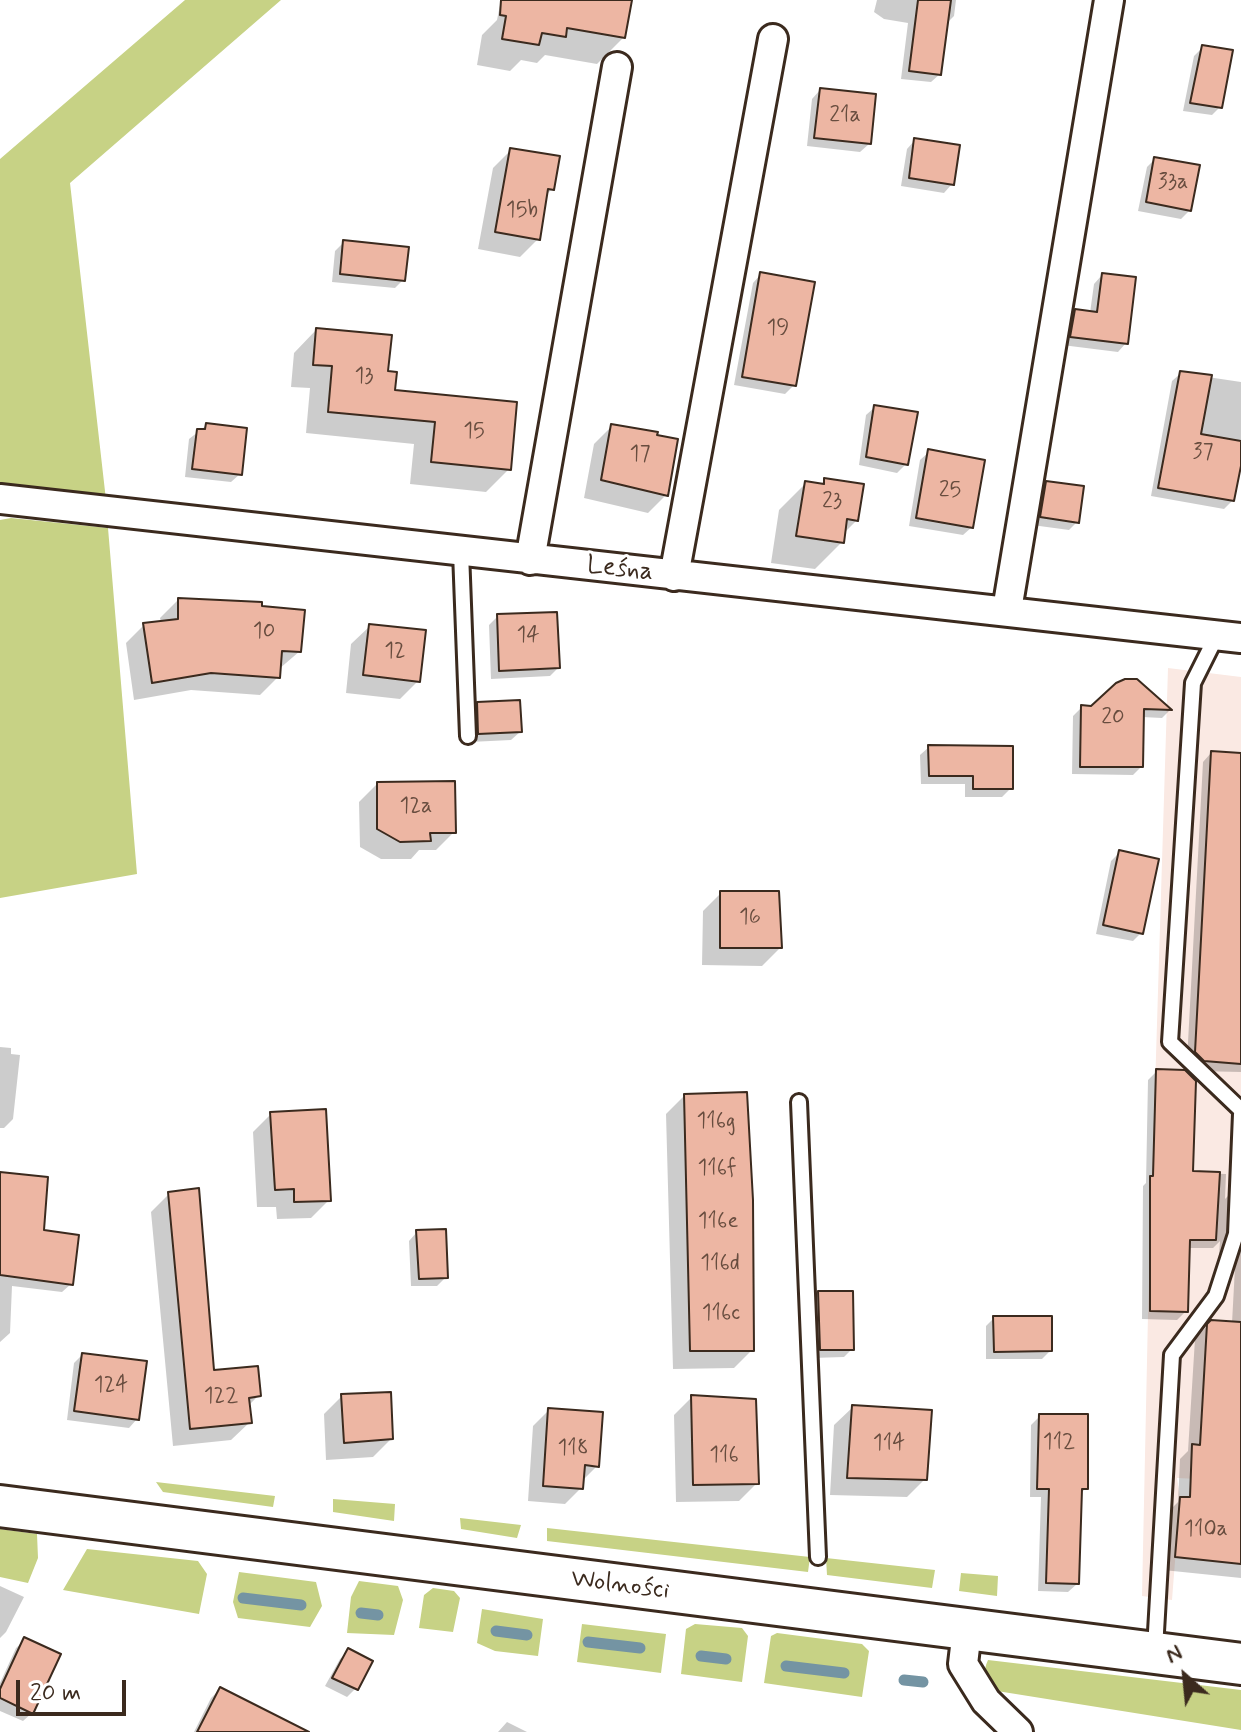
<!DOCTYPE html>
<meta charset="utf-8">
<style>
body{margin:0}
#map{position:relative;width:1241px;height:1732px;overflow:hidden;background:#fff;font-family:Mynerve,sans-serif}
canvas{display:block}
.north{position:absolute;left:1145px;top:1636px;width:80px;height:80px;-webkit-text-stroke:6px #fff;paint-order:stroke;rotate:333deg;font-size:22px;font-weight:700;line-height:32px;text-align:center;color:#3b2a1e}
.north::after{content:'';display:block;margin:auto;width:28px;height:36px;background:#3b2a1e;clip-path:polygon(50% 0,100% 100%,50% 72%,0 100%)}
.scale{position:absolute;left:16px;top:1680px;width:110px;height:36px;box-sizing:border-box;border:4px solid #3b2a1e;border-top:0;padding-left:10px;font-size:24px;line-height:28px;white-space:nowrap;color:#3b2a1e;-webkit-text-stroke:6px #fff;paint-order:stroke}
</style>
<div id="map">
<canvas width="1241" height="1732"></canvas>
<div class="north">N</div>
<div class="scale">20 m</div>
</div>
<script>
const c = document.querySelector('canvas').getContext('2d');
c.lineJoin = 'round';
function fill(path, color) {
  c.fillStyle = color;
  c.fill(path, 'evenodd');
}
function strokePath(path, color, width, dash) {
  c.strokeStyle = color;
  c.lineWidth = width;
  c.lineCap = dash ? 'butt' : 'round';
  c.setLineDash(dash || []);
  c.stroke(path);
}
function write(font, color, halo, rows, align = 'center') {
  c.font = font + ' Mynerve,sans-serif';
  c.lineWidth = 6;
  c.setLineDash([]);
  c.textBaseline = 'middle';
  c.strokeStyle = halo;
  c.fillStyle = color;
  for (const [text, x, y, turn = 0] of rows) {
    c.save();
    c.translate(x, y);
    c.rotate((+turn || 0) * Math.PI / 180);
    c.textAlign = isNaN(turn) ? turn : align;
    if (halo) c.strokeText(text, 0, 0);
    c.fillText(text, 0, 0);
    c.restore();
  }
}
const built = new Path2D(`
 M1168 668 1241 677V1399L1239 1481 1177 1478 1180 1497 1172 1600 1142 1596 1148 1314Z`);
const green = new Path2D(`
 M185 0H281L70 183 106 500 0 491V159Z
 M11 518 108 528 137 874 0 898V520Z
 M156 1482 275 1496 273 1507 163 1492Z
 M333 1499 395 1504 394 1521 333 1512Z
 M460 1518 521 1525 517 1538 461 1529Z
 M547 1528 810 1557 808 1572 547 1541Z
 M0 1529 37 1534 38 1558 28 1583 0 1577Z
 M87 1549 198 1561 207 1574 199 1614 63 1590Z
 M826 1558 935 1570 932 1588 827 1575Z
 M239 1572 316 1582 322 1606 310 1627 238 1618 233 1602Z
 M961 1573 998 1576 997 1596 959 1591Z
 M359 1581 398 1586 403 1600 394 1635 347 1633 351 1597Z
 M433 1588 454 1591 460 1598 453 1632 419 1628 424 1595Z
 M482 1609 543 1619 538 1656 495 1651 477 1643Z
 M582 1624 666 1634 661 1673 577 1662Z
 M695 1624 742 1628 748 1636 742 1682 681 1674 686 1629Z
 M777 1633 862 1644 869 1651 862 1697 764 1683 771 1636Z
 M988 1660 1241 1690V1730L997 1691 1020 1714 1016 1720C1002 1702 976 1684 988 1660Z`);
const shadow = new Path2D(`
 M501 0H630L623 38 597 64 545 55 537 63 521 60 510 71 477 65 482 35 497 20Z
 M877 0H956L954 16 946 24 940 74 931 82 901 79 908 23 884 19 874 12Z
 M1203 47 1220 107 1212 115 1183 111 1194 56Z
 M820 90 869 144 860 152 807 146 812 99Z
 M915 140 952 184 944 193 901 186 907 149Z
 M511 150 552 189 545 196 538 239 520 257 478 249 493 168Z
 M1155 159 1190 210 1181 219 1138 211 1147 167Z
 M344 242 403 280 395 288 332 282 335 251Z
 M761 274 794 385 785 394 734 385 753 283Z
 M1102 275 1126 343 1118 352 1062 345 1067 320 1075 311 1090 313 1094 284Z
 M316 330 386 373 393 392 509 469 486 492 410 484 414 444 306 433 310 388 291 387 294 353Z
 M1181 373 1241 382V455L1233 500 1224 509 1151 496 1172 381Z
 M875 407 906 464 897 473 859 465 866 415Z
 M207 425 240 474 231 482 185 477 189 439Z
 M612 426 666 495 648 513 584 498 594 444Z
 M929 452 972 527 963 535 909 526 920 460Z
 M825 480 857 520 843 534 842 542 815 569 771 563 779 510 806 483 820 485Z
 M1047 483 1077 522 1069 530 1032 525 1038 492Z
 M178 600 300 651 279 669 278 677 260 695 191 690 134 700 126 643 144 625 161 623 160 618Z
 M498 616 558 668 550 676 491 679 489 625Z
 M370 626 418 681 400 699 346 693 351 644Z
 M1137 682 1170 710 1162 718 1142 717 1141 767 1133 775 1072 774 1073 716 1082 707 1091 708Z
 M478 704 520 732 511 740 470 742 469 713Z
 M929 747 1011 788 1002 797H965V784H921L920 755Z
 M1211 753 1241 755V1072L1197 1071 1187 1061 1203 762Z
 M377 784 454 832 436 850H419L411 859H381L360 847 359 802Z
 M1120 852 1141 933 1133 941 1096 934 1111 861Z
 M721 893 780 948 762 966 702 965 703 911Z
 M0 1047 11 1048V1054L20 1055 13 1119 4 1128H0Z
 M1157 1071 1191 1173 1226 1174 1225 1199 1241 1183V1578L1163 1570 1168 1512 1178 1502 1180 1459 1188 1451 1195 1339 1211 1322 1232 1323 1235 1267H1218L1220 1241 1213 1248H1188L1186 1311 1177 1320 1142 1319 1143 1186 1146 1183 1148 1080Z
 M684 1096 752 1350 734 1368 673 1369 666 1114Z
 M271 1114 329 1200 311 1218 277 1219 276 1207H257L253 1132Z
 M0 1174 42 1232 71 1284 62 1292 12 1286 10 1333 0 1342Z
 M169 1194 212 1372 259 1395 248 1406 250 1422 231 1440 173 1446 151 1212Z
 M417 1232 446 1277 437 1286H411L409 1241Z
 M819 1293 852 1349 844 1357 812 1358 810 1302Z
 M994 1318 1050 1351 1042 1359H986V1326Z
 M82 1355 137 1419 129 1428 67 1420 74 1363Z
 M342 1396 391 1439 373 1457 326 1460 324 1414Z
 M692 1397 757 1483 739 1501 676 1502 674 1415Z
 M853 1407 925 1479 907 1497 830 1495 834 1425Z
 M549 1410 597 1466 582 1481 581 1488 565 1504 528 1501 533 1426Z
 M1040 1416 1086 1488 1080 1494 1077 1584 1068 1592 1038 1591 1041 1497H1030L1031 1425Z
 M0 1586 24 1597 6 1632 0 1638Z
 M25 1640 32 1713 23 1721 0 1711V1683L16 1648Z
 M349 1650 356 1688 347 1697 325 1686 340 1659Z
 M220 1689 258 1732H194L211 1698Z
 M507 1722 527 1732H498Z`);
const stream = new Path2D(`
 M243 1598 301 1605
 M361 1613 378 1615
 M496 1631 527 1635
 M588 1642 640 1648
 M701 1656 726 1659
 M786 1666 844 1673
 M904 1680 923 1682`);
const building = new Path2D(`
 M501 0H632L625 38 567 28 566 37 542 33 539 45 502 39 506 16 500 15Z
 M918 0H951L941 75 909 71Z
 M1202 45 1233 50 1222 108 1190 103Z
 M820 88 876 94 871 144 814 138Z
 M914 138 960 145 954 185 909 178Z
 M510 148 560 156 554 190 548 189 540 240 495 232Z
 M1154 157 1200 165 1191 211 1146 202Z
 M343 240 409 247 405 281 340 274Z
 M760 272 815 282 796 386 742 377Z
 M1102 273 1136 277 1128 344 1070 337 1075 309 1097 312Z
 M316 328 392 335 388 371 397 372 395 390 517 402 511 470 431 462 435 422 328 412 332 366 313 365Z
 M1180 371 1212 375 1201 434 1241 441V466L1234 501 1158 488Z
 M874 405 918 412 908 465 866 457Z
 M206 423 247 428 242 475 192 469 197 429H205Z
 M611 424 658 432 657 435 678 439 668 496 601 480Z
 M928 449 985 460 973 528 916 518Z
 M824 478 864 484 858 521 847 519 844 543 796 536 805 481 824 484Z
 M1046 481 1084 486 1079 523 1040 517Z
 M178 598 262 602V606L305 610 301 652 282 651 280 678 211 673 152 683 143 623 178 619Z
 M557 612 560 668 499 671 497 614Z
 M369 624 426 630 420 682 363 675Z
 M1125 679H1137L1172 710 1144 709 1143 767H1080L1081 705 1091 706 1116 683Z
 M520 700 522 732 478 734 477 702Z
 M928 745 1013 746V789H973V776H929Z
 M1211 751 1241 753V1064L1204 1061 1195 1052Z
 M455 781 456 833H430L431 841 400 842 377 829V782Z
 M1119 850 1159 859 1143 934 1103 925Z
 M720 891H779L782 948H720Z
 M1156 1069 1185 1070 1196 1081 1193 1171 1220 1172 1216 1240H1190L1188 1312 1150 1311V1176H1153Z
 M747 1092 753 1200 754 1351H690L684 1094Z
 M326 1109 331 1201 294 1202V1189L275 1190 270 1112Z
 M0 1172 48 1177 44 1230 79 1235 73 1285 0 1275Z
 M199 1188 214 1370 258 1366 261 1396 249 1398 252 1423 190 1429 168 1192Z
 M446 1229 448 1278 419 1279 416 1230Z
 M818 1291H853L854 1350H820Z
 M993 1316H1052V1351L994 1352Z
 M1211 1320 1241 1322V1564L1175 1557 1180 1497H1190L1192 1444 1200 1445 1207 1324Z
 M82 1353 147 1361 139 1420 74 1411Z
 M391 1392 393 1439 344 1443 341 1394Z
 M691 1395 756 1399 759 1484 693 1485Z
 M852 1405 932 1410 927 1480 847 1478Z
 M548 1408 603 1412 599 1467 585 1465 583 1489 543 1486Z
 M1039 1414H1088V1489H1082L1079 1584 1046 1583 1049 1489H1037Z
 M24 1637 61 1654 33 1714 0 1698V1689Z
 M348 1648 373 1661 358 1690 332 1678Z
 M220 1687 309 1732H197Z`);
const lane = new Path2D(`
 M461 552 468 736
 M1217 635 1193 683 1170 1042 1241 1110
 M799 1102 818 1557
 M1155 1649 1172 1355 1216 1296 1236 1234 1241 1114`);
const street = new Path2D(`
 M0 499 1241 638
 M530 560 617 67
 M674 576 773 39
 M1007 610 1109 0
 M967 1630 963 1664 986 1701 1018 1732`);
const secondary = new Path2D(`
 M0 1506 1241 1664`);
const numberNames = [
 ["21a",845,116],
 ["33a",1173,183],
 ["15b",522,211],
 ["19",778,329],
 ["13",364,377],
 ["15",474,432],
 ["37",1203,453],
 ["17",640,455],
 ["25",950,491],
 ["23",832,502],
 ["10",264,632],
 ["14",528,636],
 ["12",395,652],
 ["20",1113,718],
 ["12a",416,807],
 ["16",750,918],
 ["116g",716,1122],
 ["116f",717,1169],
 ["116e",718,1222],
 ["116d",720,1264],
 ["116c",721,1314],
 ["124",111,1386],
 ["122",221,1397],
 ["112",1059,1443],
 ["114",889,1444],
 ["118",573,1449],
 ["116",724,1456],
 ["110a",1206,1530]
];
const streetNames = [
 ["Leśna",620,570,6],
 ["Wolności",620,1586,7]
];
fill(built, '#fae9e3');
fill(green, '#c7d285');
fill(shadow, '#0003');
strokePath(stream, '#7494a3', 11);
fill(building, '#edb6a3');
strokePath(building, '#3b2a1e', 2);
strokePath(lane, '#3b2a1e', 20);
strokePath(street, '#3b2a1e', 34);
strokePath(secondary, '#3b2a1e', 46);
strokePath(lane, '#fff', 14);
strokePath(street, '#fff', 28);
strokePath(secondary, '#fff', 40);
write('22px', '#684d3f', null, numberNames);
write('26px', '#3b2a1e', '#fff', streetNames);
</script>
